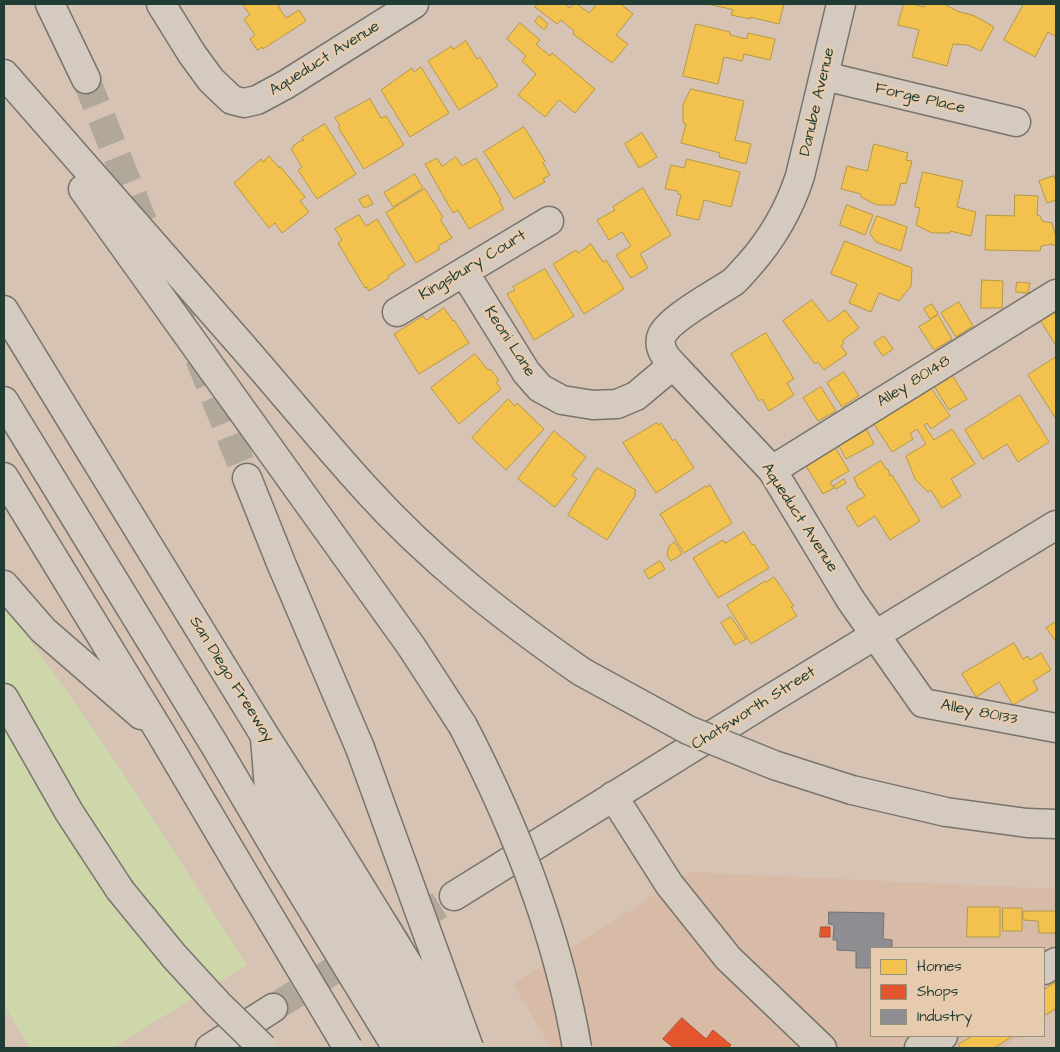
<!DOCTYPE html>
<style>
body{margin:0}
#map{position:relative;width:1060px;height:1052px;overflow:hidden;background:#d6c3b4;font-family:"Architects Daughter",sans-serif}
canvas{display:block}
.frame{position:absolute;inset:0;border:5px solid #1f3d34;pointer-events:none}
.legend{position:absolute;left:870px;top:947px;width:175px;height:90px;box-sizing:border-box;background:#e7cbae;border:1px solid #97927d;margin:0;padding:6px 9px;list-style:none;font-size:15px;color:#1f3d34}
.legend li{display:flex;align-items:center;gap:10px;height:25px}
.legend b{width:25px;border:1px solid #97927d}
</style>
<div id="map">
<canvas width="1060" height="1052"></canvas>
<div class="frame"></div>
<ul class="legend">
<li><b style="height:14px;background:#f2c14e"></b>Homes</li>
<li><b style="height:14px;background:#e4572e"></b>Shops</li>
<li><b style="height:14px;background:#8d8d92"></b>Industry</li>
</ul>
</div>
<script>
const c = document.querySelector('canvas').getContext('2d');
c.lineJoin = 'round';
function fill(path, color) {
  c.fillStyle = color;
  c.fill(path, 'evenodd');
}
function strokePath(path, color, width, dash) {
  c.strokeStyle = color;
  c.lineWidth = width;
  c.lineCap = dash ? 'butt' : 'round';
  c.setLineDash(dash || []);
  c.stroke(path);
}
function write(font, color, halo, rows, align = 'center') {
  c.font = font + ' "Architects Daughter",sans-serif';
  c.lineWidth = 5;
  c.setLineDash([]);
  c.textBaseline = 'middle';
  c.strokeStyle = halo;
  c.fillStyle = color;
  for (const [text, x, y, turn = 0] of rows) {
    c.save();
    c.translate(x, y);
    c.rotate((+turn || 0) * Math.PI / 180);
    c.textAlign = isNaN(turn) ? turn : align;
    if (halo) c.strokeText(text, 0, 0);
    c.fillText(text, 0, 0);
    c.restore();
  }
}
const built = new Path2D(`
 M691 872 1056 889V1010L1044 1019V948H871V1036H1021L1003 1048H551L513 984Z`);
const green = new Path2D(`
 M4 607C93 720 169 844 247 965L112 1048H30L4 1005Z`);
const homes = new Path2D(`
 M245 4H281L278 6 286 18 299 10 306 21 263 49 262 47 257 50 250 39 255 35 244 19 250 15 243 5Z
 M538 4H565L570 8 574 4H577L589 13 597 4H621L633 14 616 35 628 44 612 63 573 34 574 31 561 20 557 24 535 7Z
 M708 4H784L779 24 750 17V19L731 15 733 10Z
 M904 4H913L924 7 925 4H944L957 11 975 16 994 27 981 51 968 45 953 44 947 66 912 57 919 30 898 25Z
 M1024 4H1054L1056 6V37L1048 32 1035 57 1004 40Z
 M539 16 548 24 544 30 535 22Z
 M520 23 540 40 536 44 550 56 552 53 595 89 575 113 559 100 545 117 518 95 536 74 522 61 526 56 507 39Z
 M696 24 730 32V35L747 39 748 33 775 39 770 60 744 54 742 61 724 57 718 84 683 76Z
 M466 41 477 59 480 57 498 86 459 110 428 61 452 46 453 49Z
 M421 67 449 113 410 137 381 90 412 68 414 72Z
 M691 89 744 101 735 140 751 144 746 164 719 157 720 153 681 143 686 124 683 123V105Z
 M370 99 381 118 386 116 404 145 364 169 338 127 340 126 335 118Z
 M325 124 356 174 317 199 298 170 302 167 291 149 294 147 293 146 302 140 304 141 302 138Z
 M524 127 545 161 543 163 550 175 543 179 545 182 514 199 484 152Z
 M642 133 657 157 639 168 625 144Z
 M874 144 908 153 906 160 912 161 906 184 901 183 895 205H877L861 197V194L841 189 847 166 867 171Z
 M269 156 279 168 280 166 305 197 300 201 309 212 282 233 275 223 269 228 234 183 261 159 263 162Z
 M456 157 462 166 476 158 501 200 499 201 504 209 469 229 458 210 453 213 425 164 437 158 442 166Z
 M687 159 740 172 731 207 704 200 699 220 676 215 681 195 678 194V191L665 189 671 165 684 168Z
 M923 172 963 181 957 207 976 212 971 236 950 231V233H932L916 225 920 208 915 207Z
 M415 174 423 188 393 207 384 193Z
 M1054 176 1056 183V200L1047 203 1039 181Z
 M643 188 671 235 640 254 648 268 631 278 616 255 631 246 622 232 609 240 597 220 615 210 613 207Z
 M425 189 443 217 440 219 452 238 438 246 440 249 416 263 386 213Z
 M368 195 373 204 364 208 359 200Z
 M1015 195 1038 196 1037 215 1040 216 1042 221 1052 223 1056 237V245H1052V244L1041 246 1040 251 985 250 986 215 1014 216Z
 M847 205 873 215 865 235 840 225Z
 M359 215 366 226 377 219 405 265 388 276 389 278 369 291 367 287 365 288 338 243 342 240 335 229Z
 M877 216 907 227 901 251 876 242 870 234Z
 M845 241 912 268 911 286 899 301 879 293 871 312 849 303 857 284 831 274Z
 M591 244 603 262 606 260 624 289 584 314 553 264 576 250 578 253Z
 M545 269 574 316 534 340 507 294 515 290 513 287Z
 M982 280 1003 281 1002 308H981Z
 M1017 282 1030 283 1028 293 1016 292Z
 M812 300 829 322 845 310 859 328 842 341 844 343 841 346 847 354 824 370 818 362 815 364 783 321Z
 M959 302 973 326 956 337 941 313Z
 M932 304 938 314 930 319 924 309Z
 M444 308 452 319V321L454 320 469 343 419 374 394 334 423 316 426 320Z
 M1056 310V343L1055 344 1040 320Z
 M938 315 952 339 934 350 919 327Z
 M766 333 794 379 787 383 794 395 769 411 762 399 759 401 731 354Z
 M884 336 893 349 883 356 874 343Z
 M475 354 488 370 490 369 499 380 496 382 501 389 459 424 431 388Z
 M1056 357V419L1028 375Z
 M844 372 859 396 842 407 827 383Z
 M952 375 967 399 949 410 934 386Z
 M821 387 836 411 818 421 803 398Z
 M931 388 950 416 931 429 927 423 924 425 934 440 952 429 975 464 951 479 961 496 942 508 931 490 928 492 915 479 906 456 926 444 917 429 910 434 913 439 892 452 874 424 909 401Z
 M1020 395 1049 442 1018 462 1007 444 983 459 965 430Z
 M508 399 515 406 517 403 544 429 506 470 472 438Z
 M657 423 659 425 661 423 673 441 675 439 694 468 656 493 623 443Z
 M867 430 874 444 846 459 839 446Z
 M554 431 586 457 572 475 577 479 555 507 518 479Z
 M835 447 849 471 830 482 834 488 823 494 803 461Z
 M881 461 886 469H888L890 476 892 475 920 521 890 540 875 516 858 527 846 507 865 496 860 488 859 489 854 478Z
 M597 468 636 490 634 493 636 494 607 540 568 515Z
 M844 479 846 483 836 489 834 486Z
 M710 485 732 523 684 553 660 514 706 486 707 487Z
 M744 532 752 545 754 544 769 568 718 598 693 558 723 540 725 543Z
 M675 542 682 554 671 561 667 555 669 546Z
 M660 561 665 569 649 579 644 571Z
 M774 577 794 606 791 607 797 616 751 644 727 605 765 581 766 582Z
 M731 617 746 639 735 645 721 623Z
 M1056 622V642L1046 628Z
 M1014 643 1023 659 1028 656 1030 660 1041 653 1051 670 1033 681 1038 690 1013 705 999 682 976 697 962 674Z
 M968 907H1000V937H967Z
 M1003 908H1022V931H1003Z
 M1028 911H1056V933H1039L1038 921 1023 920V912Z
 M1056 982V1008L1044 1016V990Z
 M973 1036H1013L994 1048H961L958 1045Z`);
const shops = new Path2D(`
 M821 927H830V937H820Z
 M682 1018 706 1039 713 1030 731 1045 728 1048H674L663 1039Z`);
const industry = new Path2D(`
 M829 912 884 913 883 939 892 940V948H871V968H856V951L837 950V940H833L834 925 829 924Z`);
const majorTunnel = new Path2D(`
 M273 1008 454 896`);
const highwayTunnel = new Path2D(`
 M86 79 183 321
 M199 358 247 478`);
const minor = new Path2D(`
 M161 4 192 54 211 80 232 100 244 103 257 100 285 85 414 4
 M841 4 800 176C789 210 773 238 749 265 744 270 739 277 733 282 717 293 670 318 662 335 657 347 665 357 673 365L772 470 850 599 923 703 1056 728
 M824 76 1016 122
 M464 272 526 372 540 388 562 400 593 405 617 404 636 396 673 365
 M397 312 549 221
 M772 470 1056 294
 M613 796 669 884 728 958 822 1048
 M1044 970 1056 962
 M919 1048 943 1036`);
const major = new Path2D(`
 M454 896 762 704 1056 525
 M210 1048 273 1008`);
const highway = new Path2D(`
 M50 4 86 79
 M4 74C84 166 164 257 244 348 285 395 324 443 365 488 429 559 504 618 582 672
 M83 189 411 646 463 726
 M4 310 265 736 326 831
 M4 401 214 744 281 858
 M4 477 160 732 247 879
 M247 478 281 563 360 748
 M4 585 43 630 141 715
 M4 698 69 812 120 890
 M265 738 269 789 303 846
 M852 790 946 812 1027 823 1056 824`);
const highwayBridge = new Path2D(`
 M582 672 688 730 774 765 852 790
 M463 726C516 828 558 935 577 1048
 M360 748 469 1048
 M326 831 452 1036
 M303 846 427 1048
 M281 858 397 1048
 M247 879 348 1048
 M120 890 174 956 218 1004 263 1048`);
const streetNames = [
 ["Aqueduct Avenue",325,59,-32],
 ["Forge Place",920,99,13],
 ["Danube Avenue",818,102,-77],
 ["Kingsbury Court",473,266,-31],
 ["Keoni Lane",509,342,57],
 ["Alley 80148",914,382,-32],
 ["Aqueduct Avenue",799,518,57],
 ["San Diego Freeway",231,680,58],
 ["Chatsworth Street",754,709,-32],
 ["Alley 80133",979,713,11]
];
fill(built, '#d8bba7');
fill(green, '#cdd7aa');
fill(homes, '#f2c14e');
strokePath(homes, '#b39946', 1);
fill(shops, '#e4572e');
strokePath(shops, '#a94f30', 1);
fill(industry, '#8d8d92');
strokePath(industry, '#6c7576', 1);
strokePath(majorTunnel, '#b1a89a', 28, [28, 14]);
strokePath(highwayTunnel, '#b1a89a', 28, [28, 14]);
strokePath(minor, '#77746b', 31);
strokePath(major, '#77746b', 31);
strokePath(highway, '#77746b', 31);
strokePath(minor, '#d4cabf', 28);
strokePath(major, '#d4cabf', 28);
strokePath(highway, '#d4cabf', 28);
strokePath(highwayBridge, '#77746b', 31, []);
strokePath(highwayBridge, '#d4cabf', 28);
write('16px', '#1f3d34', '#e7cbae', streetNames);
</script>
